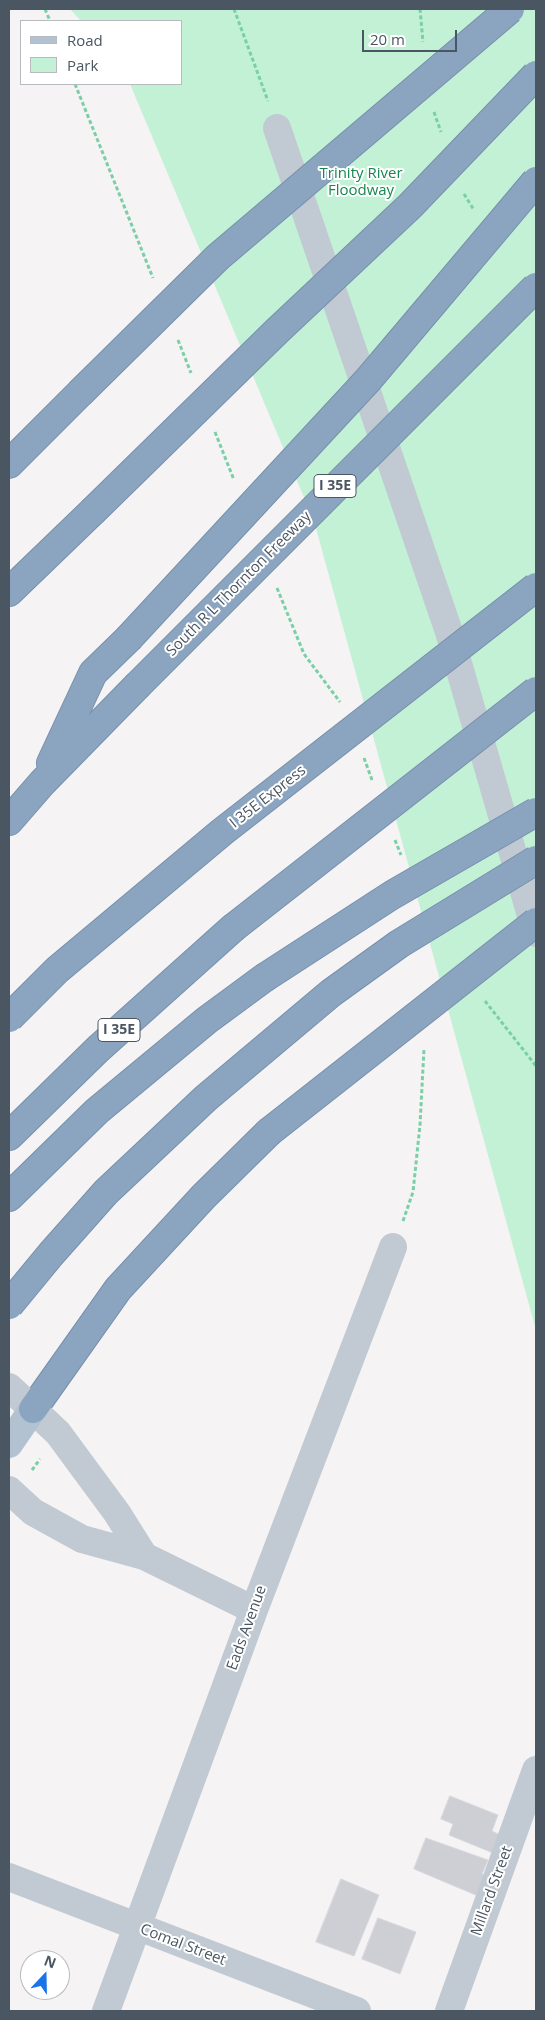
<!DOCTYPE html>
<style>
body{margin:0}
#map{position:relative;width:545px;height:2020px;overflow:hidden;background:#f5f3f3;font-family:"Open Sans",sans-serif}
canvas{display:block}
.frame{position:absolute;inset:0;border:10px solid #4a5661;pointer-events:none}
.legend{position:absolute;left:20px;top:20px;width:162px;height:65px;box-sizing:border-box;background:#fff;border:1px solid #b7bbc0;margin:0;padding:6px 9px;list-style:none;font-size:15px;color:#4a5661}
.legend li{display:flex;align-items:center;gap:10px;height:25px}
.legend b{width:25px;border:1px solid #b7bbc0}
.north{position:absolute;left:20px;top:1950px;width:50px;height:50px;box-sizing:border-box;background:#fff;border:1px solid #b7bbc0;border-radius:50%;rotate:21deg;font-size:14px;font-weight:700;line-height:20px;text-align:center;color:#4a5661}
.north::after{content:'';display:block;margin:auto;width:18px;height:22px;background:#1a73e8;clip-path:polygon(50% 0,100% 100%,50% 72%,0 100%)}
.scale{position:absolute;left:362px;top:30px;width:95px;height:22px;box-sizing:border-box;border:2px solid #4a5661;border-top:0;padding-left:6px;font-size:15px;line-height:18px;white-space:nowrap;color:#4a5661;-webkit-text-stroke:4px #fff;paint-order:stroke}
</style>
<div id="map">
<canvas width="545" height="2020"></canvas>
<div class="frame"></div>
<ul class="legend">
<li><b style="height:6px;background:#b3c2d1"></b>Road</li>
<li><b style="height:14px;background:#c3f1d5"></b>Park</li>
</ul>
<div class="north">N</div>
<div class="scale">20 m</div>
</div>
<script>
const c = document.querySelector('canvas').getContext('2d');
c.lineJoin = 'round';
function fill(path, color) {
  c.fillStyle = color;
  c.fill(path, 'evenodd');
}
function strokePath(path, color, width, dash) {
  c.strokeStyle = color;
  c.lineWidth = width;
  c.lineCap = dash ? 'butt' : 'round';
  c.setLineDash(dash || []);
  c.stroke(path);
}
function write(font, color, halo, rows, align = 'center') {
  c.font = font + ' "Open Sans",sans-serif';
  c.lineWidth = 4;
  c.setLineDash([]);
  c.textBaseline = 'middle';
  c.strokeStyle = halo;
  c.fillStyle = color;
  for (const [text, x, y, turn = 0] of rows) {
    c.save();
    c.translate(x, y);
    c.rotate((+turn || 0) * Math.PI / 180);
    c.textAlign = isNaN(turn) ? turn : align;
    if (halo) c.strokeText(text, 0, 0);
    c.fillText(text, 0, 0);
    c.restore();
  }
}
const green = new Path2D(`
 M70 9H536V1330L314 521 130 84H181V21H81Z`);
const building = new Path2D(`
 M450 1796 498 1815 492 1831 500 1835 493 1853 449 1835 453 1824 441 1819Z
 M426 1838 488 1860 482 1874 485 1876 478 1896 414 1869Z
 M341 1879 379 1895 354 1956 316 1942Z
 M378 1918 416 1932 400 1974 362 1959Z`);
const path = new Path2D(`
 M45 9 50 21
 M234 9 268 101
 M420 9 423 42
 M75 84 153 278
 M434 112 441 132
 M464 194 474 210
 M178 340 191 373
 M215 432 234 480
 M277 588 304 654 340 702
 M364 758 372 780
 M395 840 401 855
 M485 1001 536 1066
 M403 1221 413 1192 420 1125 424 1049
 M32 1470 40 1459`);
const minor = new Path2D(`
 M277 128 449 632 536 933
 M9 1387 58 1433 117 1513 144 1556
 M9 1490 33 1512 82 1539 144 1556 254 1610
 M9 1877 357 2011
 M106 2011 254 1610 393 1247
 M449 2011 536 1770`);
const major = new Path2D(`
 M9 1444 33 1409`);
const highway = new Path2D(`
 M9 464 80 393
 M9 592 92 512
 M51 763 93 673 128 639
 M9 821 42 783 136 687
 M9 1136 98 1049 233 928
 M9 1197 97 1111 207 1020 264 978
 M33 1409 118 1289 204 1196 269 1132`);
const highwayBridge = new Path2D(`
 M80 393 218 257 510 9
 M92 512 277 331 410 206 536 75
 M128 639 368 380 536 181
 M136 687 536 287
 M233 928 536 691
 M264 978 392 895 536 812
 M9 1018 57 970 222 832 536 587
 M269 1132 536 922
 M9 1305 51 1254 106 1192 206 1098 331 993 399 944 536 860`);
const shields = [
 [335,486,42],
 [119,1030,42]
];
const shieldNames = [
 ["I 35E",335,486],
 ["I 35E",119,1030]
];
const parkNames = [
 ["Trinity River",361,174],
 ["Floodway",361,191]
];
const streetNames = [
 ["South R L Thornton Freeway",239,584,-45],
 ["I 35E Express",268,797,-38],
 ["Eads Avenue",247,1628,-70],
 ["Millard Street",492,1891,-70],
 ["Comal Street",183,1945,21]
];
fill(green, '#c3f1d5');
fill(building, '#cdcfd5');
strokePath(building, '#d7d9de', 1);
strokePath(highway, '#7690ad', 30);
strokePath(path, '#7ad0a6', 3, [4, 2.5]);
strokePath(minor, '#c1cad2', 28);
strokePath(major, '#b3c2d1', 28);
strokePath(highway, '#8ba5c1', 28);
strokePath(highwayBridge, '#7690ad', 30, []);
strokePath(highwayBridge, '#8ba5c1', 28);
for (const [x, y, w] of shields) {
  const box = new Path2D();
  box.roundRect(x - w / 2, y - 11.5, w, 23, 4);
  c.fillStyle = '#fff';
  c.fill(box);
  strokePath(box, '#4a5661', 1);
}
write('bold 14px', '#4a5661', null, shieldNames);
write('15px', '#17864f', '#fff', parkNames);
write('15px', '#4a5661', '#fff', streetNames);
</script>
